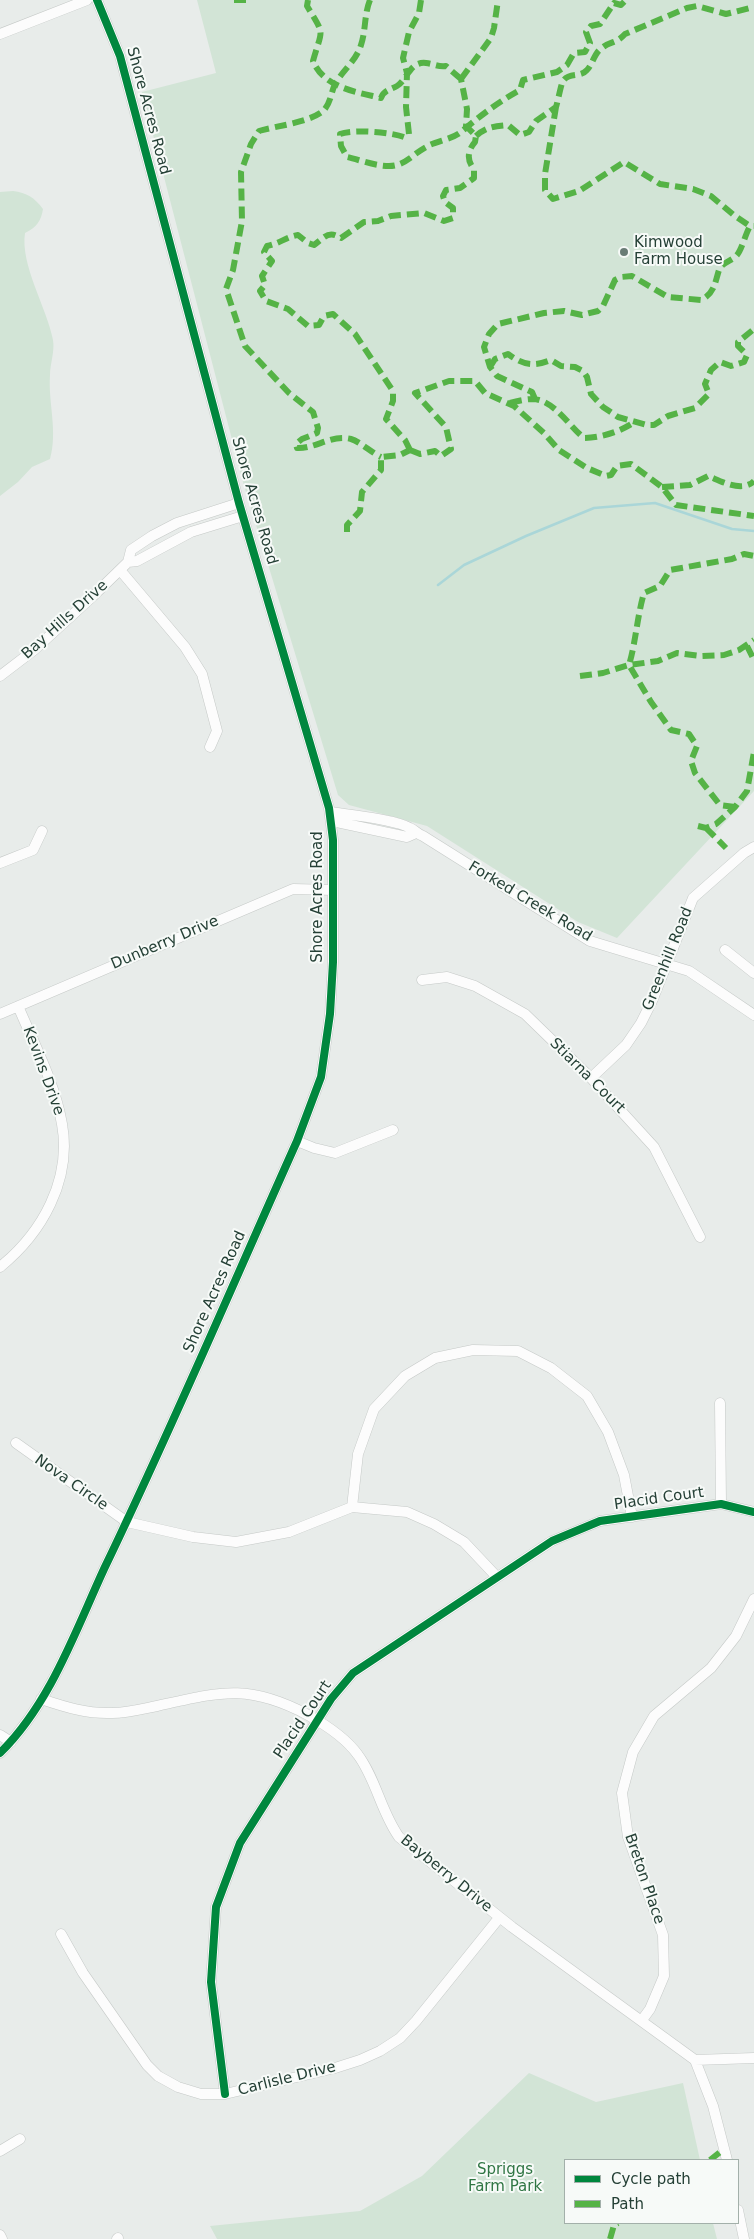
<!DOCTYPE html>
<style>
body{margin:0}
#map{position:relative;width:754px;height:2239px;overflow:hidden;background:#e8ecea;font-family:"DejaVu Sans",sans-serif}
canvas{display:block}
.legend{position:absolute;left:564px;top:2159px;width:175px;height:65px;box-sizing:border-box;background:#f7faf8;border:1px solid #a3b0aa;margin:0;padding:6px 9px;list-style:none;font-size:15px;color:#254036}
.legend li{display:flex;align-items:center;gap:10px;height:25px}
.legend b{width:25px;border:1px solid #a3b0aa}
</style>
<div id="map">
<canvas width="754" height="2239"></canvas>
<ul class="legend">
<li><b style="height:6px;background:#00873e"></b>Cycle path</li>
<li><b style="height:6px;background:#55b346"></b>Path</li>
</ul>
</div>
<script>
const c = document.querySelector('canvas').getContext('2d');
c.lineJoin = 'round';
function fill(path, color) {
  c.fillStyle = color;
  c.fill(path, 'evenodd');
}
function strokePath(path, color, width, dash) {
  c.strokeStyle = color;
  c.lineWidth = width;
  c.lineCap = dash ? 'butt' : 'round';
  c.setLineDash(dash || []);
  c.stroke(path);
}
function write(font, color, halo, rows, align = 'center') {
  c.font = font + ' "DejaVu Sans",sans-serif';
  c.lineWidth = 4;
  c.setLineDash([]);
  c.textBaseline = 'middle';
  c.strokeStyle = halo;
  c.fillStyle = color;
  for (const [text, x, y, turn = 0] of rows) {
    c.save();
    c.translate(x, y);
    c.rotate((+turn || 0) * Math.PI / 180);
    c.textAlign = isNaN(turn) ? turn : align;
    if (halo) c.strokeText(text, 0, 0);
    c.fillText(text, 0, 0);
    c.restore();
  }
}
const green = new Path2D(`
 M197 0H754V791L617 938 578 922 427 826 349 805 338 795 243 482 142 92 216 73Z
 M13 191C27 193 34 197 43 209 41 221 37 227 25 233 20 265 47 308 53 340 55 351 50 364 50 375 48 403 58 431 50 459L32 467 18 482 0 496V192Z
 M529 2073 596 2102 683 2083 700 2160H565V2223H713L717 2239H217L210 2226 360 2211 422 2176Z`);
const stream = new Path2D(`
 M438 585 464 565 526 536 594 508 655 503 732 529 754 531`);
const street = new Path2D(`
 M0 34 87 0
 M128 562 137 561 191 532 243 516
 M120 570 185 647 202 674 217 731 210 747
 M0 676 34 650 93 596 128 562 131 550 152 536 177 523 239 503
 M330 812C350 815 394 819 410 828 415 830 417 834 423 836L590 941 689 971 754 1015
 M332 821 407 837 416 833
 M0 863 33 850 42 831
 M725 950 754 973
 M422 980 447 977 475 986 525 1014 591 1078 654 1147 700 1237
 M0 1014 293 889 333 890
 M591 1078 626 1045 641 1023 652 1001 693 898 744 853 754 847
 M297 1141 314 1148 335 1153 393 1130
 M0 1267C42 1233 72 1180 62 1124 55 1083 34 1044 18 1006
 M720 1403 721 1504
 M16 1443 127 1522 193 1537 236 1542 289 1532 352 1507 407 1512 434 1524 464 1542 496 1576
 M352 1507 358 1454 374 1409 405 1376 435 1358 473 1350 518 1351 551 1368 587 1396 608 1432 624 1475 632 1517
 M41 1699C65 1707 87 1714 112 1713 127 1713 142 1709 157 1706 220 1692 248 1683 308 1715 326 1725 346 1738 358 1755 376 1779 381 1812 399 1837L512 1927 695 2060 754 2058
 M0 1735 11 1742
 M0 1753C50 1704 75 1632 104 1569 172 1428 233 1284 297 1141L321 1077 330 1014 333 962V840L329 808 239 503 120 56 97 0
 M61 1934 83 1973 147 2065 158 2076 178 2087 201 2094H225L335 2068 360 2060 380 2051 400 2038 416 2021 499 1918
 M642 2020 650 2009 664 1976 663 1935 628 1837 622 1793 633 1752 654 1716 711 1668 736 1636 754 1599
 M695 2060 713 2106 727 2160
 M225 2094 211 1982 216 1907 240 1843 331 1699 353 1673 552 1541 600 1521 721 1504 754 1512
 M0 2151 20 2139
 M738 2210 744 2239
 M0 2235 2 2239
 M117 2239 118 2238`);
const quiet = new Path2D(`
 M234 0H249
 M308 0 307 6C326 37 322 28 313 61 324 88 357 92 381 98 384 90 390 90 397 86 407 80 410 61 426 63 434 64 438 67 446 66L461 79
 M370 0C364 15 366 30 361 45 356 61 343 70 335 84 331 93 331 101 325 109 314 122 275 126 259 131L251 144 241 172 242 221 233 270 226 289 245 346 289 393 313 412 318 428 317 433 302 439 296 444 297 448C315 449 332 434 351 439 359 441 372 453 381 457
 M421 0 419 13 409 32 403 58 407 73 406 107 409 134 404 137C390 132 353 129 340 134L341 146 347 157C360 160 375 166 389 166 405 166 413 154 426 147 436 141 453 139 461 132 480 116 498 102 520 90L523 80 557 72 567 65 574 53 585 52 590 43 586 32 591 26 600 24 614 3 621 5 626 0
 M461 79 491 38 494 28 498 0
 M556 107 545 174V190L553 199 579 191 624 162 660 184 693 189 711 196 735 216 750 226
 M476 136C486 127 495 126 508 125L520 135 529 132 536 121 556 107C558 101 561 84 563 81 569 72 580 78 587 70 593 64 594 53 602 48 610 41 616 44 625 34L687 8 697 6 726 14 754 7
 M490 367 495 359 508 354C523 365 533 367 551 360L561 366 575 367 583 371 587 377 591 394 603 407 618 417 647 425H654L668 416 695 408 709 394 705 384 711 370 720 362 731 366 744 362 747 355 738 346V342L754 329
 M535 399 532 392 497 376 490 367 484 347 489 334 498 324 544 313 564 311 582 315 598 311 603 306 615 280 621 277 632 276 668 297 701 300C715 293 715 282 719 270 722 262 732 261 737 255 742 249 745 235 750 226H754
 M510 403C517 401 526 399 533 399 554 400 569 426 584 438 601 438 622 431 636 421
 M410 450 405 440 386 419 393 401V391L355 334 333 314 324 316 319 325 308 326 288 309 266 301 260 291 265 285 262 276 272 261 264 252 267 246C281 243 286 237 298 235L308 243 314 245C325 237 328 230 341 238L364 222 378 221 391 216 424 213 444 221 453 218V208L445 202 443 196 446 190 460 188 474 178V169C466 160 468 150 475 142L476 136 466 126 467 109 461 79
 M410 450 420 454 435 451 441 456 451 449 446 427 415 393 449 381H475L485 393 514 406 544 433 559 450 587 468 606 476 611 475 617 466 631 464 662 487 676 505 754 516
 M662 487 690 485 708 476C721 481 742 493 754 481
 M347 532V525L360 511 362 492 381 470V457L400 455 410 450
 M747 646 754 660
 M580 676 603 673 629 665 658 661 677 653 701 656 724 655 739 650 754 640
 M735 807 720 805 695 773 691 761 697 746 689 734 671 730 651 702 629 665C636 641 637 617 644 593L660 586 670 570 732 559 744 554 754 556
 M698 826 706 828 716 824 735 807 747 791 754 752
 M706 828 726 848
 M710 2160 724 2149
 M610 2239 614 2225 618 2223`);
const cycleway = new Path2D(`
 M0 1753C50 1704 75 1632 104 1569 172 1428 233 1284 297 1141L321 1077 330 1014 333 962V840L329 808 239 503 120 56 97 0
 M225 2094 211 1982 216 1907 240 1843 331 1699 353 1673 552 1541 600 1521 721 1504 754 1512`);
const markers = [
 [624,252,5,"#697c75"]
];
const streetNames = [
 ["Shore Acres Road",148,111,75],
 ["Shore Acres Road",254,501,74],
 ["Bay Hills Drive",65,620,-42],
 ["Shore Acres Road",318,897,-90],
 ["Forked Creek Road",530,902,31],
 ["Dunberry Drive",165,943,-23],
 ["Greenhill Road",668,959,-68],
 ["Kevins Drive",43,1071,70],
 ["Stiarna Court",587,1076,45],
 ["Shore Acres Road",215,1292,-66],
 ["Nova Circle",71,1483,35],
 ["Placid Court",659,1499,-8],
 ["Placid Court",303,1720,-56],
 ["Bayberry Drive",446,1874,39],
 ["Breton Place",644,1879,71],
 ["Carlisle Drive",287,2079,-14]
];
const poiNames = [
 ["Kimwood",634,243],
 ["Farm House",634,260]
];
const parkNames = [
 ["Spriggs",505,2170],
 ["Farm Park",505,2187]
];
fill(green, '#d2e4d6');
strokePath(stream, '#aad6d8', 2.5);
strokePath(street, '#c5c9c7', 11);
strokePath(street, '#fcfcfc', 10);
strokePath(quiet, '#55b346', 6, [12, 6]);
strokePath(cycleway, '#00873e', 8);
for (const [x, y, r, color] of markers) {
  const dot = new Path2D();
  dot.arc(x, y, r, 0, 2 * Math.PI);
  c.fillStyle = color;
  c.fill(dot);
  strokePath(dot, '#f7faf8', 2);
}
write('15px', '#254036', '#f7faf8', streetNames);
write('15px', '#254036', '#f7faf8', poiNames, 'left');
write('15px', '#307644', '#f7faf8', parkNames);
</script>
